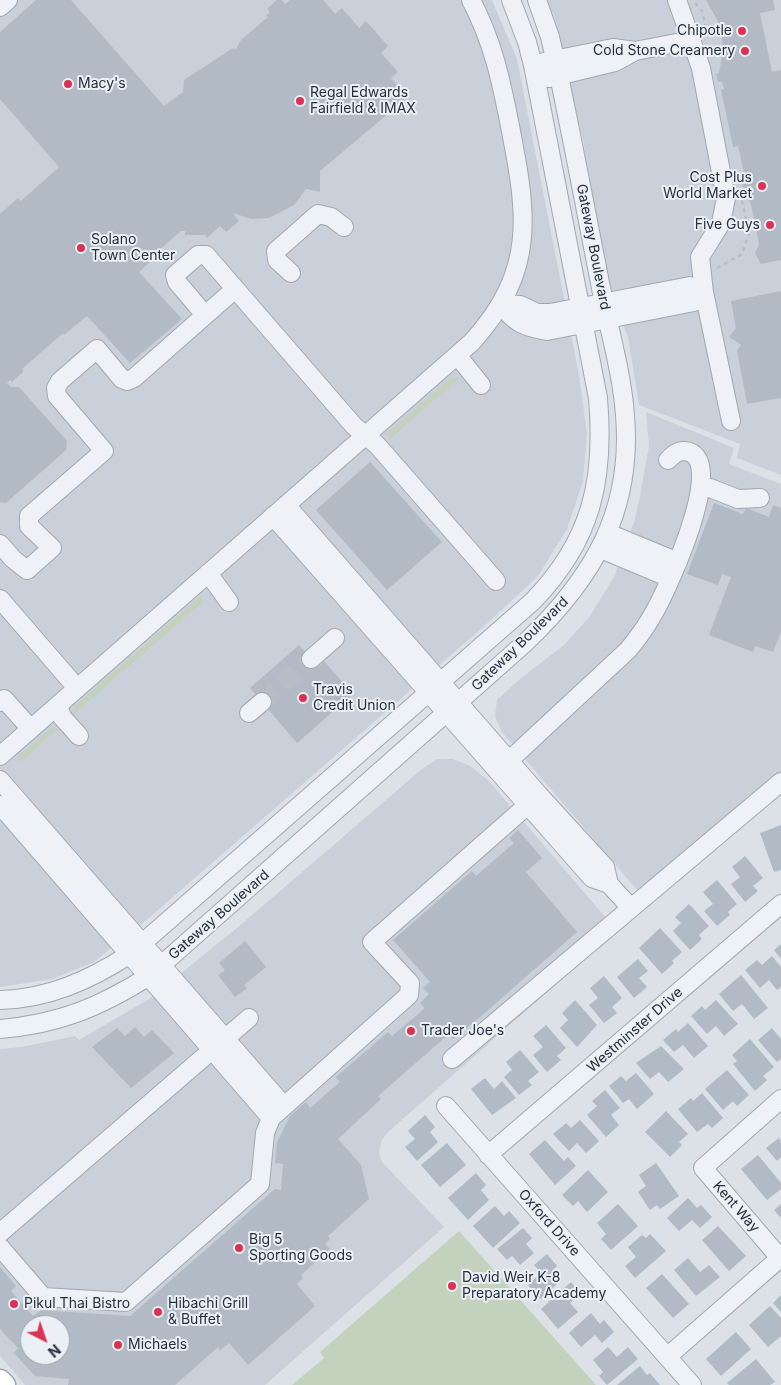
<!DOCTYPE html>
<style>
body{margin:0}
#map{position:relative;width:781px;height:1385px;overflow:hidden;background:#dbe1e7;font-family:Inter,sans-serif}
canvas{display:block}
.north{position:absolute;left:20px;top:1315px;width:50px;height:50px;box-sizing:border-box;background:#ebf0f5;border:1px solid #9ba3ac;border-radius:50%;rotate:139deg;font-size:14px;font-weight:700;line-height:20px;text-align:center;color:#242f3f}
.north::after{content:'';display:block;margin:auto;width:18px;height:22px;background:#db3254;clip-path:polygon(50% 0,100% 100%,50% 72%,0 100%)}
</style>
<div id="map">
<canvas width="781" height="1385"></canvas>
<div class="north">N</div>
</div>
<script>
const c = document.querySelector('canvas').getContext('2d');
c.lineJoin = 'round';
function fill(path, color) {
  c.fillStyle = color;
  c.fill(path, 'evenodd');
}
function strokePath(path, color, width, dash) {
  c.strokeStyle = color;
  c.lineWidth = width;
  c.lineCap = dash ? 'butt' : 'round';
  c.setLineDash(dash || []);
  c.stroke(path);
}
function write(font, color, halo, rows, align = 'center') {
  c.font = font + ' Inter,sans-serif';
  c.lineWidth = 4;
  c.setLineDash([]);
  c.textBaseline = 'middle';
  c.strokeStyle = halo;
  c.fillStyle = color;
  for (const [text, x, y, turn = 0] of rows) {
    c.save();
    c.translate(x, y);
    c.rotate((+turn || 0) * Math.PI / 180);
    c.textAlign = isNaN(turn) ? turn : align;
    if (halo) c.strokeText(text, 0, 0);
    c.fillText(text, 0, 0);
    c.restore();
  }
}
const built = new Path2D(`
 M0 0H492L517 59 579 375 587 434 583 481 567 529 538 576 490 621 150 917 94 962 52 979 0 987Z
 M545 0H781V475L737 458 740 444 639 405 628 337 618 311 688 298 718 297 688 293 616 308 604 266 583 140 554 15Z
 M646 412 734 448 729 464 781 484V792L649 904 502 732 495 716 497 700 520 679 564 645 590 616 614 577 634 522 640 496 649 446Z
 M437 759H453L470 766 488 780 617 931 388 1132 381 1141 379 1152 382 1162 444 1227 265 1385H25L0 1356V1049L22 1047 75 1036 79 1040 149 999 237 928 422 769ZM30 1325H60V1355H30Z`);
const green = new Path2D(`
 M452 377 459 378 389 440 388 433Z
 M200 597 204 601 73 715 74 707Z
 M51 728 58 729 21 762 17 758Z
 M459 1231 596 1385H292L324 1358 320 1352Z`);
const building = new Path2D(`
 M36 0H71L164 106 183 92 184 80 233 48 236 49 241 40 268 17 266 16 270 12 267 9 277 0H282L285 4 290 0H323L335 14 342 8 359 28 366 21 388 46 381 53 398 72 391 78 408 97 320 171V192L306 189 294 205 269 218 251 219 233 213 239 221 226 232 220 226 207 238 205 235H185V231H181L150 258 152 260 139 272 182 319 130 363 87 316 64 335 63 333 22 369 24 371 12 382 10 380 7 383 11 387H19L67 441 66 450 6 503 0 502V214L18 198 21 201 59 167 0 99V32Z
 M706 0H773L775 10 760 13 772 72 781 70V260L761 264 755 253 759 244 752 209 749 199 746 200 740 174 744 173 740 154 738 146 733 147 721 90 724 89 722 82H718L716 74 719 73 722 57V37L719 23Z
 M781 291V398L747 404 737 350 741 345 729 337 736 328 731 301Z
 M370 462 442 542 387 590 316 510Z
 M714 503 743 514 746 508 769 517 773 505 781 508V632L773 652 755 646 753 652 709 635 731 577 722 574 718 585 687 574Z
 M299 645 318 667 324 661 353 694 297 743 250 688Z
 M781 825V870L774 872 760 833Z
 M518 830 542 858 526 872 577 932 479 1018 453 1039 449 1034 378 1096 381 1099 338 1139 361 1165 369 1199 328 1236 330 1239 325 1244 330 1249 301 1275 303 1278 297 1284 315 1306 248 1365 229 1343 220 1350 218 1347 175 1385H68L69 1379 35 1376 14 1353 18 1348 0 1329V1267L16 1286 11 1291 33 1316 41 1310 130 1316 275 1189 281 1190 283 1164 275 1163 277 1142 290 1116 306 1102 310 1108 340 1082 336 1077 388 1032 392 1036 425 1008 420 1003 429 994 423 988 430 982 393 940 472 871 476 876 514 843 509 838ZM30 1325H60V1355H30Z
 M745 856 763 878 753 886 758 891 745 902 731 884 740 877 732 867Z
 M717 880 737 904 728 912 730 915 717 926 704 911 713 904 703 892Z
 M689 904 709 926 699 935 702 939 690 950 673 931 681 923 675 917Z
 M660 928 682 952 672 961 674 963 662 974 639 948Z
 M245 941 266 967 244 985 247 988 235 997 218 975 225 970 219 963Z
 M781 944V959L774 950Z
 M772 956 781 967V987L777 990 769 980 760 988 745 970 757 960 762 965Z
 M638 959 648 971 639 978 647 987 634 998 617 977Z
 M741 975 768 1008 754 1019 742 1004 733 1011 719 994Z
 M604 976 622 998 612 1007 617 1013 604 1023 589 1005 598 998 590 988Z
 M575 1000 597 1025 577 1047 560 1028 568 1020 562 1013Z
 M716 1000 738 1024 724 1036 716 1026 707 1034 691 1016 702 1006 705 1010Z
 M688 1023 708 1046 694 1058 683 1045 674 1052 663 1040 676 1029 678 1032Z
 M546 1025 566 1048 557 1056 561 1060 547 1072 533 1055 543 1047 533 1036Z
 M135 1027 144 1037 152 1030 174 1053 131 1088 92 1047 117 1028 125 1036Z
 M772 1028 781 1039V1059L777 1062 758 1040Z
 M750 1039 774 1067 763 1076 767 1080 755 1091 733 1064 737 1061 732 1055Z
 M661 1046 684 1069 668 1082 659 1072 650 1079 636 1063Z
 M520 1050 539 1072 528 1081 532 1085 519 1095 504 1077 512 1070 506 1062Z
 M727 1070 749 1095 737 1106 733 1101 723 1110 705 1089Z
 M636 1073 654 1094 637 1109 629 1099 623 1103 609 1086 621 1076 626 1081Z
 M485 1078 494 1089 502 1081 516 1098 492 1115 471 1089Z
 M605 1090 620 1108 611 1115 619 1125 606 1137 587 1115 597 1106 592 1101Z
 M702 1093 723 1118 712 1128 708 1124 697 1132 678 1109 691 1098 693 1101Z
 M666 1111 688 1134 679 1142 682 1145 670 1157 645 1132Z
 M425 1115 435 1127 430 1132 438 1142 417 1161 405 1147 415 1139 408 1131Z
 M580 1120 599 1141 586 1153 577 1143 569 1151 553 1134 566 1123 571 1128Z
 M779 1138 781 1141V1157L777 1161 766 1148Z
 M545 1140 564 1161 568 1157 576 1166 555 1185 529 1154Z
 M447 1143 466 1165 440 1187 421 1165Z
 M758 1155 781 1183V1189L767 1200 741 1169Z
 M656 1163 679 1196 660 1209 657 1205 650 1210 638 1192 646 1186 639 1175Z
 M588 1170 608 1192 587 1212 578 1201 573 1206 562 1195Z
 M476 1173 486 1185 481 1190 489 1200 468 1220 448 1198Z
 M688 1198 697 1208 701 1205 712 1217 700 1228 692 1220 679 1231 667 1218Z
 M618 1204 638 1226 611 1250 601 1239 606 1234 597 1223Z
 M781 1204V1218L774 1210Z
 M495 1206 504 1216 509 1211 520 1223 493 1248 473 1226Z
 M718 1226 746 1256 729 1271 702 1240Z
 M523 1228 532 1238 526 1244 534 1253 520 1265 512 1256 507 1260 497 1249Z
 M650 1234 666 1251 635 1278 625 1266 636 1257 628 1247 642 1235 646 1238Z
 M547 1254 557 1266 553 1270 562 1280 540 1299 528 1285 541 1273 534 1265Z
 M688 1258 700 1272 709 1265 720 1277 696 1296 674 1270Z
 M662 1274 689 1304 673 1318 646 1288Z
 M571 1282 581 1293 570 1303 578 1312 558 1329 541 1309Z
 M781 1295V1312L773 1303Z
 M770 1306 781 1318V1336L768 1347 749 1325Z
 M591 1313 600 1324 604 1320 614 1332 602 1343 595 1335 581 1347 569 1333Z
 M736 1332 751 1349 721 1376 706 1359Z
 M608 1347 617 1357 628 1347 638 1359 607 1385 599 1376 603 1372 593 1360Z
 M756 1359 775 1382 770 1385H729L727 1383Z
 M640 1366 647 1375 650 1373 660 1385H617Z`);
const minorTunnel = new Path2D(`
 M262 702 311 659`);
const path = new Path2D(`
 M695 3 702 11 708 36
 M717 268 742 254 749 233 742 201`);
const minor = new Path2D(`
 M677 0 701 68 726 198 721 223 700 257 704 292 731 421
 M0 7 8 0
 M544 62 613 48 635 51
 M549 78 615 62 635 51 692 40
 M291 273 277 260 276 251 318 214 331 217 344 227
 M501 304C514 323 524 327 547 331L694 302 704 292
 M501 304 520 305 537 313H550L690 286 704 292
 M205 315 177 282 175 275 198 255H206L354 426 377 445 496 581
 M457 355 481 385
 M700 488H710L738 499 760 498
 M286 505 539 795 605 867 609 884 631 908
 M273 516 592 878 609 884
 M608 533 678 562
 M0 544 13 559 27 570 52 548 29 526V516L104 451 57 396 56 388 60 381 97 349 122 379 127 381 134 378 235 289
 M601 549 670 578
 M208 573 229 602
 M0 599 77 688
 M311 659 335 638
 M0 702 4 699 31 729
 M58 705 62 717 79 736
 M249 713 262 702
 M0 756 472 342C537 270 527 214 510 126 501 80 493 42 471 0
 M501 768 628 650C639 637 648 624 656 609 667 589 731 453 684 451 677 451 673 455 668 460
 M0 780 283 1105
 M0 805 271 1118
 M0 1000C48 999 90 980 130 954L533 601C592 540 605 480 598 398L533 65 527 42 511 0
 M0 1029C59 1024 100 1007 149 976L526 642C593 578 633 511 625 415 622 373 609 330 601 288 587 217 574 147 559 76L550 37 537 0
 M452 1059 781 782
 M446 1106 692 1385
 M488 1155 781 904
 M0 1233 249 1018
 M0 1247 43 1297 126 1302 260 1184 265 1133 271 1118 409 995 410 983 372 942 539 795
 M667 1357 780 1258 703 1168 781 1099`);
const major = new Path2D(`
 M0 1381 4 1385`);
const markers = [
 [742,31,5,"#db3254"],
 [745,51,5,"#db3254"],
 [68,84,5,"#db3254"],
 [300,101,5,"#db3254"],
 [762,186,5,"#db3254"],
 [770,225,5,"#db3254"],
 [81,248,5,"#db3254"],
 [303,698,5,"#db3254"],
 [411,1031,5,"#db3254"],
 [239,1248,5,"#db3254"],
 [452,1286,5,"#db3254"],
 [14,1304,5,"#db3254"],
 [158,1312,5,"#db3254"],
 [118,1345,5,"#db3254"]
];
const poiNames = [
 ["Chipotle",732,31,"right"],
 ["Cold Stone Creamery",735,51,"right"],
 ["Macy's",78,84],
 ["Regal Edwards",310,93],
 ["Fairfield & IMAX",310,109],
 ["Cost Plus",752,178,"right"],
 ["World Market",752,194,"right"],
 ["Five Guys",760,225,"right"],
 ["Solano",91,240],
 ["Town Center",91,256],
 ["Travis",313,690],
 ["Credit Union",313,706],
 ["Trader Joe's",421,1031],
 ["Big 5",249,1240],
 ["Sporting Goods",249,1256],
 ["David Weir K-8",462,1278],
 ["Preparatory Academy",462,1294],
 ["Pikul Thai Bistro",24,1304],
 ["Hibachi Grill",168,1304],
 ["& Buffet",168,1320],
 ["Michaels",128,1345]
];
const streetNames = [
 ["Gateway Boulevard",593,247,79],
 ["Gateway Boulevard",520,644,-44],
 ["Gateway Boulevard",219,915,-41],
 ["Westminster Drive",635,1030,-41],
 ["Kent Way",736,1207,49],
 ["Oxford Drive",549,1223,48]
];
fill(built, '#c9d0da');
fill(green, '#c3d2bc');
fill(building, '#b2bac5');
strokePath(minorTunnel, '#b6bdc5', 18, [18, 9]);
strokePath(minor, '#a0a8b1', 20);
strokePath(major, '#9aa6b4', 25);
strokePath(path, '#b9bfc6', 2.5, [4, 4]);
strokePath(minor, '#eef1f5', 18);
strokePath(major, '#fff', 22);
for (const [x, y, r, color] of markers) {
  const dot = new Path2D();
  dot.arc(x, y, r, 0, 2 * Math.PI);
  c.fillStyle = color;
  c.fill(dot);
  strokePath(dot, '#ebf0f5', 2);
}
write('14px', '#242f3f', '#ebf0f5', poiNames, 'left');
write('14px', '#242f3f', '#ebf0f5', streetNames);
</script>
